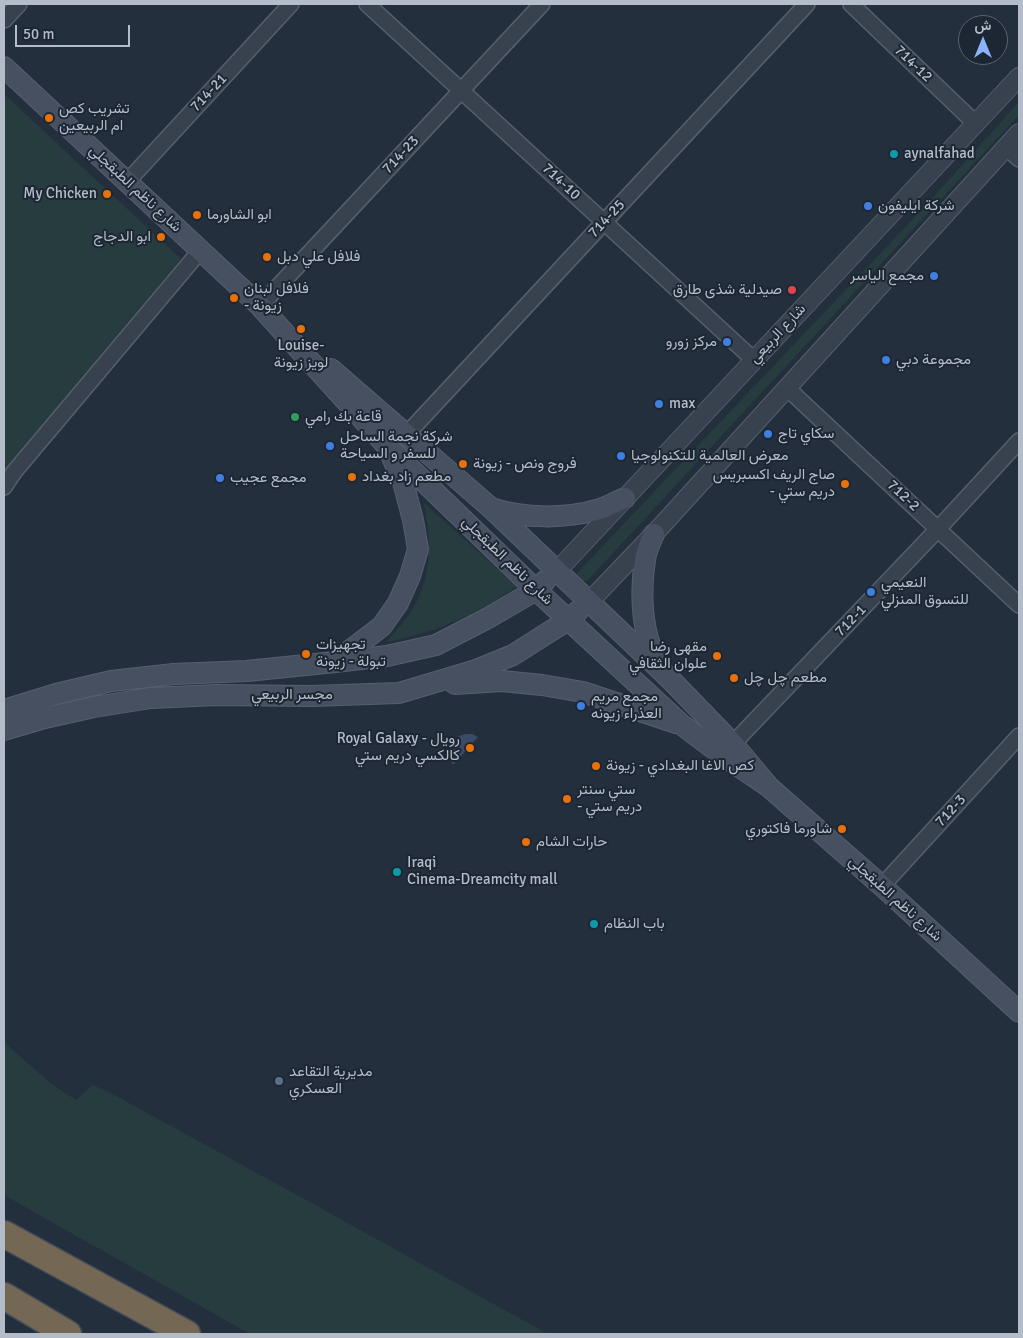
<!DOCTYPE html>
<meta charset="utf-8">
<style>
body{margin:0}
#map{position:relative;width:1023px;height:1338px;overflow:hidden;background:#242f3e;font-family:Signika,Vazirmatn,sans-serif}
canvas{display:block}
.frame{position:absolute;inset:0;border:5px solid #b4bcc9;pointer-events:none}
.north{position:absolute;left:958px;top:15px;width:50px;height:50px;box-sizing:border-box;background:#1d2633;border:1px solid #59626f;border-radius:50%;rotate:0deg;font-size:14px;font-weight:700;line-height:20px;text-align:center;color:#b4bcc9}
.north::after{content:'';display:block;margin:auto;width:18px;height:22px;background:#8ab4f8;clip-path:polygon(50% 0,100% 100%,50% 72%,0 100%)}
.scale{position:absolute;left:15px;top:25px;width:115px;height:22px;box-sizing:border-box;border:2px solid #b4bcc9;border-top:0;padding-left:6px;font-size:15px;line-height:18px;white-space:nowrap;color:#b4bcc9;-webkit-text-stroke:4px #1d2633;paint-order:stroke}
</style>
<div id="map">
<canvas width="1023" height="1338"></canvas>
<div class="frame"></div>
<div class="north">ش</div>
<div class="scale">50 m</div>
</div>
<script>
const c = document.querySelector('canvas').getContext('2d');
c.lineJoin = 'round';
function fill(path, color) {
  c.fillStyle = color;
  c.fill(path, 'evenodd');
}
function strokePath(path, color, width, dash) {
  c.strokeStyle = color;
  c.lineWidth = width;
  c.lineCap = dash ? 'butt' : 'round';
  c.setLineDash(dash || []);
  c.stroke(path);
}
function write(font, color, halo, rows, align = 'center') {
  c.font = font + ' Signika,Vazirmatn,sans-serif';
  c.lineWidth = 4;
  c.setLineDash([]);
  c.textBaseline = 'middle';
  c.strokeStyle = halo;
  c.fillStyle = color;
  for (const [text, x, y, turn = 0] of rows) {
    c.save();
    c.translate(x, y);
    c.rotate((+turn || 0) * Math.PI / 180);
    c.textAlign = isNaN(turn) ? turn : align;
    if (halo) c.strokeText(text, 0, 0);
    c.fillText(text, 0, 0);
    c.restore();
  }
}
const green = new Path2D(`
 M4 94 181 259 4 470Z
 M1019 102V115L588 580 582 581 578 578 577 574 579 571 928 203Z
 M424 503 517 586C477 615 435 633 386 642 392 635 400 627 406 619 433 581 432 547 424 503Z
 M4 1042 49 1082 76 1100 93 1085 118 1097 288 1190 548 1334H250L4 1195Z`);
const water = new Path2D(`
 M466 734H472L478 737 453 765C444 750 450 737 466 734Z`);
const minor = new Path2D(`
 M367 4 754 360
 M851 4 976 124
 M4 20 19 4
 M1006 147 1019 159
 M127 182 291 4
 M260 306 542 4
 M787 388 1019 605
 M407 434 807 4
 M4 487 14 472 200 251
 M726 751 938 529 1019 441
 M882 886 1019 736`);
const tertiary = new Path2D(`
 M557 571 1019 77
 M589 602 654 534 1019 133`);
const secondary = new Path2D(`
 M4 67 260 306 387 446 536 590 682 725 722 755 769 787
 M331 369 491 508 670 679 733 744 769 787 882 886 1019 1012
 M491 508C525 519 566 519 600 509 609 506 617 501 625 498
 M654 534C650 543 646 551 645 560 640 592 641 636 659 663
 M335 662 382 626 398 603 410 576 418 549 413 520 403 482 391 455
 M455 684 502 681 542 685 583 692 676 723
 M4 710 56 694 111 681 174 674 247 671 335 662 387 656 436 645 488 618 536 590 545 581
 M4 730 45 718 94 707 151 698 217 695 312 696 399 693 476 670 513 655 568 620 578 611`);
const motorway = new Path2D(`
 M4 1234 187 1334
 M4 1296 68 1334`);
const markers = [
 [49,118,5,"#e8710a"],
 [894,154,5,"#0f9aa8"],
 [107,194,5,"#e8710a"],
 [868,206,5,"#3f7fe0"],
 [197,215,5,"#e8710a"],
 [161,237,5,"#e8710a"],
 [267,257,5,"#e8710a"],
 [934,276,5,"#3f7fe0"],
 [792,290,5,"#e0444e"],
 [234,298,5,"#e8710a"],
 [301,329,5,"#e8710a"],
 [727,342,5,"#3f7fe0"],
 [886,360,5,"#3f7fe0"],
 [659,404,5,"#3f7fe0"],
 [295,417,5,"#2e9e5b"],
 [768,434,5,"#3f7fe0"],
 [330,446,5,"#3f7fe0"],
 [621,456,5,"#3f7fe0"],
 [463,464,5,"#e8710a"],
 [352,477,5,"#e8710a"],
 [220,478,5,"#3f7fe0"],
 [845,484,5,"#e8710a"],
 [871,592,5,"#3f7fe0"],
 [306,654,5,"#e8710a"],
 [717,656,5,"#e8710a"],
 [734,678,5,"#e8710a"],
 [581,706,5,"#3f7fe0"],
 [470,748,5,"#e8710a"],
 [596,766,5,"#e8710a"],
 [567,799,5,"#e8710a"],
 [842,829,5,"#e8710a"],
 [526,842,5,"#e8710a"],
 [397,872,5,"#0f9aa8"],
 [594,924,5,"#0f9aa8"],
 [279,1081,5,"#5c6f8a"]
];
const streetNames = [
 ["714-12",913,64,44],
 ["714-21",209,93,-47],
 ["714-23",401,155,-47],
 ["714-10",561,182,43],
 ["شارع ناظم الطبقجلي",135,189,43],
 ["714-25",607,219,-47],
 ["شارع الربيعي",778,334,-47],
 ["712-2",903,496,43],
 ["شارع ناظم الطبقجلي",507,561,44],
 ["712-1",851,621,-46],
 ["مجسر الربيعي",292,695],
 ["712-3",951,811,-48],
 ["شارع ناظم الطبقجلي",895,899,42]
];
const poiNames = [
 ["تشريب كص",59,109],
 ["ام الربيعين",59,126],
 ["aynalfahad",904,154],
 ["My Chicken",97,194,"right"],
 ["شركة ايليفون",878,206],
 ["ابو الشاورما",207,215],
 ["ابو الدجاج",151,237,"right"],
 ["فلافل علي دبل",277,257],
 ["مجمع الياسر",924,276,"right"],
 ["فلافل لبنان",244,289],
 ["- زيونة",244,306],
 ["صيدلية شذى طارق",782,290,"right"],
 ["مركز زورو",717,342,"right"],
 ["Louise-",301,346,"center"],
 ["لويز زيونة",301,363,"center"],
 ["مجموعة دبي",896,360],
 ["max",669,404],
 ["قاعة بك رامي",305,417],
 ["سكاي تاج",778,434],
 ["شركة نجمة الساحل",340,437],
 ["للسفر و السياحة",340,454],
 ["معرض العالمية للتكنولوجيا",631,456],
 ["فروج ونص - زيونة",473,464],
 ["صاج الريف اكسبريس",835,475,"right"],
 ["- دريم ستي",835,492,"right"],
 ["مطعم زاد بغداد",362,477],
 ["مجمع عجيب",230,478],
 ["النعيمي",881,583],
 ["للتسوق المنزلي",881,600],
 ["تجهيزات",316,645],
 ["تبولة - زيونة",316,662],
 ["مقهى رضا",707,647,"right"],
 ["علوان الثقافي",707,664,"right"],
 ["مطعم چل چل",744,678],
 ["مجمع مريم",591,697],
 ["العذراء زيونه",591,714],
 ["Royal Galaxy - رويال",460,739,"right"],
 ["كالكسي دريم ستي",460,756,"right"],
 ["كص الاغا البغدادي - زيونة",606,766],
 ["ستي سنتر",577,790],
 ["- دريم ستي",577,807],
 ["شاورما فاكتوري",832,829,"right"],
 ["حارات الشام",536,842],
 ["Iraqi",407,863],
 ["Cinema-Dreamcity mall",407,880],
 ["باب النظام",604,924],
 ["مديرية التقاعد",289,1072],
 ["العسكري",289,1089]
];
fill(green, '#263c3f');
fill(water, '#394c67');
strokePath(minor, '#565f6c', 18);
strokePath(tertiary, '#565f6c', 20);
strokePath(secondary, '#565f6c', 22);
strokePath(motorway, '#434c59', 29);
strokePath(minor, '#38414e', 15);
strokePath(tertiary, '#38414e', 18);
strokePath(secondary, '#465061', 20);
strokePath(motorway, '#746855', 26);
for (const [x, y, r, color] of markers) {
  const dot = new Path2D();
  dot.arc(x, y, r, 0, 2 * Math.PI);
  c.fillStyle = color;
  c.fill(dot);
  strokePath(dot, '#1d2633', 2);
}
write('15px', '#b4bcc9', '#1d2633', streetNames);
write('15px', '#b4bcc9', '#1d2633', poiNames, 'left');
</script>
